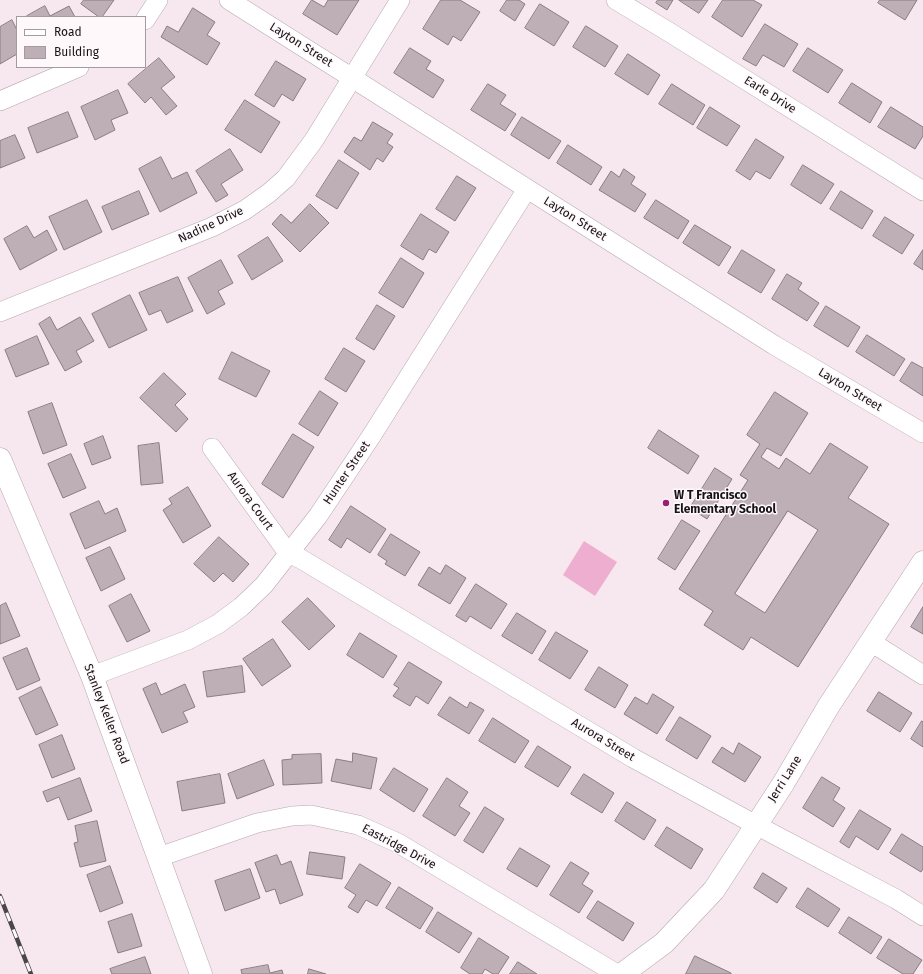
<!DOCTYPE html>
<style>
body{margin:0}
#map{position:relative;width:923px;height:974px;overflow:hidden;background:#f7e8ef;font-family:"Fira Sans",sans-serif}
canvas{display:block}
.legend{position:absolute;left:16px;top:16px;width:130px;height:52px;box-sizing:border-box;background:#fef8fb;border:1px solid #a29c9f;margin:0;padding:5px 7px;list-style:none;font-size:12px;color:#171215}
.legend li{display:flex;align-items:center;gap:8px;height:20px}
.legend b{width:20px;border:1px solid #a29c9f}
</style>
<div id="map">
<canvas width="923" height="974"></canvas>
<ul class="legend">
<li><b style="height:5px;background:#fff"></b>Road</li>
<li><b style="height:11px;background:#bdafb5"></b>Building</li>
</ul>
</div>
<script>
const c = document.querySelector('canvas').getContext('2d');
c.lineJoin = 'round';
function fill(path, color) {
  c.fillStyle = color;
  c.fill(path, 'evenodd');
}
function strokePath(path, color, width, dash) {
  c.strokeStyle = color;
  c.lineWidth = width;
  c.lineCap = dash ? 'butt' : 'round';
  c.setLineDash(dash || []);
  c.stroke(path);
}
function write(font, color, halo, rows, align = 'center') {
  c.font = font + ' "Fira Sans",sans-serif';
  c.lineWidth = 3;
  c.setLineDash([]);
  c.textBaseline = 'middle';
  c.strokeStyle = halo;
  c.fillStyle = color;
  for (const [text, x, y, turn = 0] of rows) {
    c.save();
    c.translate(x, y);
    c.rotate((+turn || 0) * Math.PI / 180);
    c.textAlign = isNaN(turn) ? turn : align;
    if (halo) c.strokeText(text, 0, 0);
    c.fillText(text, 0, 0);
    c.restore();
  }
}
const green = new Path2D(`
 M584 541 617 562 595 596 563 575Z`);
const building = new Path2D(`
 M84 0H114L102 17H99L81 4Z
 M312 0 324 7 328 0H359L337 35 303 14Z
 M441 0H460L480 12 461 41 453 36 448 45 423 29Z
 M507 0H519L525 4 515 21 500 11Z
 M658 0H673L667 10 656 3Z
 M679 0H708L699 13Z
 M723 0H753L762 5 742 37 712 17Z
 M880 0H917L905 20 878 3Z
 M540 4 569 22 554 46 525 28Z
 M45 6 50 16 69 6 75 17H28L27 16Z
 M193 8 215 22 207 35 220 43 207 65 161 37 167 26 178 32Z
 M12 20 17 30V54L0 64V27Z
 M765 24 798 44 784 67 763 55 756 66 743 59Z
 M586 26 618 46 605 67 573 47Z
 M410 48 431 61 426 69 444 80 433 98 394 73Z
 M808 48 843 70 828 93 793 71Z
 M628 54 660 75 648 95 615 74Z
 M159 58 175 77 161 88 177 106 166 115 151 97 145 103 128 84Z
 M276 61 306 79 293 101 282 94 274 107 255 95Z
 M852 83 882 102 870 123 839 103Z
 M488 84 506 95 500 104 516 114 505 131 471 110Z
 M672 84 705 105 693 125 659 104Z
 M118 90 128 113 111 120 115 130 95 140 81 107Z
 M245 100 280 122 261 153 225 130Z
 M710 107 740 126 727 146 697 128Z
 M891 107 923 127V136L915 149 878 127Z
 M68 112 78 137 37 153 28 128Z
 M522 117 561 141 549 159 511 135Z
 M373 122 393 134 387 143 393 147 383 162 377 158 370 170 344 152 354 137 361 141Z
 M15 135 25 158 0 168V141Z
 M756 139 784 157 770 179 756 171 750 180 736 171Z
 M568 145 602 167 591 185 557 163Z
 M230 149 243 170 221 184 228 195 216 202 196 171Z
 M161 157 172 179 187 172 197 193 160 212 139 169Z
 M339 160 359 173 337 209 316 196Z
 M803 165 834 184 821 204 791 185Z
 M624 169 635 177 631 184 646 194 635 212 599 190 611 171 619 177Z
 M457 176 476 188 455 221 436 209Z
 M139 191 149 214 112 230 102 207Z
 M841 191 873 211 862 229 830 209Z
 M87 200 102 232 64 250 49 217Z
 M656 200 689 221 678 239 644 218Z
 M310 204 329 223 300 252 272 224 281 214 291 223Z
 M421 214 449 232 436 253 429 249 423 260 401 246Z
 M885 217 914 235 902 254 873 236Z
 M695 225 731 247 719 266 683 243Z
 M27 226 34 238 47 230 57 250 20 270 4 239Z
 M268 237 283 261 252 280 238 256Z
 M742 250 775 270 761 293 728 273Z
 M923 250V270L914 264Z
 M401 258 424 273 403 308 379 293Z
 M221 260 233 283 218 291 225 304 207 314 188 278Z
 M787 274 802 283 798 289 819 303 807 321 772 299Z
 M178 277 193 311 167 323 161 310 149 315 139 293Z
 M130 295 147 330 109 348 92 314Z
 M377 305 395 316 374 350 356 339Z
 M826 306 860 327 848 347 814 326Z
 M50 317 57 330 80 317 94 341 76 351 82 362 65 371 39 324Z
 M867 335 905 359 894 376 856 352Z
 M37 336 49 364 16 377 5 350Z
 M344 348 365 361 346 392 325 379Z
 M232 352 270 371 256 397 219 379Z
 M912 362 923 368V396L900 381Z
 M164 373 186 394 175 405 188 419 176 432 140 398Z
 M320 391 338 403 318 436 299 424Z
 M775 392 808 413 781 456 767 448 761 457 779 469 786 458 810 474 830 443 868 467 848 498 889 524 798 667 751 637 743 650 704 625 713 611 679 589 748 480 740 475 760 444 747 435ZM788 511 818 530 765 613 735 594Z
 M52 403 67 445 43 454 28 412Z
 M659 430 699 456 688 474 648 448Z
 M293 434 314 447 283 498 262 484Z
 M103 436 111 458 92 465 84 444Z
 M159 443 163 483 141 485 138 446Z
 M71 454 86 488 63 498 48 464Z
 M715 468 732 479 707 519 690 508Z
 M188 487 211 526 183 543 163 510 172 504 169 499Z
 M99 501 105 514 117 508 126 531 85 549 70 514Z
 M351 506 386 529 370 553 347 538 341 548 329 540Z
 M682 520 700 531 675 570 658 559Z
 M391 534 420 552 405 576 385 564 387 561 378 555Z
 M219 537 249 564 233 582 223 573 214 582 194 564Z
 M110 547 125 579 101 591 86 558Z
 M446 565 466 578 450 604 418 585 429 567 440 574Z
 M476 584 507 604 491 629 470 616 466 622 456 616Z
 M131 594 150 631 127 642 109 606Z
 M308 598 335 626 309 650 282 622Z
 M6 603 20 636 0 644V606Z
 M923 607V634L911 627Z
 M517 613 546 631 532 654 502 636Z
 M556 632 588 651 570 679 539 660Z
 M360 633 397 656 383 678 347 655Z
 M273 639 291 666 262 686 243 659Z
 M27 648 40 680 17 690 3 658Z
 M409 662 442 682 428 704 416 696 410 706 393 696 399 688 394 685Z
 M242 666 245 692 207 697 203 672Z
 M599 667 628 685 615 708 585 690Z
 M156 683 161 695 185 684 195 707 183 712 188 722 162 733 143 689Z
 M41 687 58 725 36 735 19 698Z
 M879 692 912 713 900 732 867 711Z
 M653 694 674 707 657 734 624 714 635 697 647 704Z
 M450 697 467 708 470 702 484 710 469 734 438 715Z
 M680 717 711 736 697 759 666 740Z
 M493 718 529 741 515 763 479 741Z
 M922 721 923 722V747L911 739Z
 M62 735 75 769 52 778 39 745Z
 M739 743 761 757 745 782 712 762 722 747 733 754Z
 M538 746 571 767 558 787 525 767Z
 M353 753 377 758 371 789 331 781 336 759 352 762Z
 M321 754 322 783 283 785 282 760 292 759V755Z
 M264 760 274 785 237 799 228 774Z
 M394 768 428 789 414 812 380 790Z
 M220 774 225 803 182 811 177 782Z
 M584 774 614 793 602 813 571 794Z
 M822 777 840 788 833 800 845 808 833 827 803 808Z
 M80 778 92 811 68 820 59 797 47 802 43 792Z
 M447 778 468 792 459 806 470 813 455 836 423 816Z
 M627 802 656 820 644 840 615 821Z
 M485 807 504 819 483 853 464 841Z
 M860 810 891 829 878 850 856 836 849 848 840 842Z
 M97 821 106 861 80 867 74 843 78 842 75 826Z
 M667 827 703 849 691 869 655 846Z
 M902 834 923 847V869L921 872 890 853Z
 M520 848 550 866 537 887 507 869Z
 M310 852 345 857 342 879 307 874Z
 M277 855 281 865 291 861 303 895 280 904 275 889 266 892 255 863Z
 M571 862 589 873 582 884 593 891 579 913 550 895Z
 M360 864 391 883 377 906 366 900 358 913 348 907 356 895 345 888Z
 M110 866 123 903 100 912 87 875Z
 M250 869 260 898 225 911 215 881Z
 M763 873 787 888 777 903 754 888Z
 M399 887 433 908 420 929 386 908Z
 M808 888 840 909 828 927 796 907Z
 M598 901 634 923 623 941 587 918Z
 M438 912 472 933 459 953 426 932Z
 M132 914 142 946 118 953 108 922Z
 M849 917 882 937 871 954 839 933Z
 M479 938 509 957 498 974H493L485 969 482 974H470L461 968Z
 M889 939 922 960 913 974H903L877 958Z
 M695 956 731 973V974H686Z
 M145 957 151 974H112L110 969Z
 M518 962 537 974H510Z
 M268 965 270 973 282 970 283 974H242L241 970Z
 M309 969 326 974H308Z`);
const street = new Path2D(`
 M229 0 774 345 923 433
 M616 0 669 32 923 191
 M145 20 158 0
 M0 101 79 67
 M0 312 212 227 245 210 269 193 286 178 314 140 400 0
 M212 448 288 553 301 559 633 758 756 825 896 899 923 916
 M871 642 923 675
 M92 676 188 640 218 624 241 607 264 585 318 516 372 435 527 189
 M159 857 257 823 292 816 311 815 358 825 398 843 617 974`);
const secondary = new Path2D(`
 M0 459 92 676 201 974
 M622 974 664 943 714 890 783 784 828 707 923 562`);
const rail = new Path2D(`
 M0 896 31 974`);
const markers = [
 [666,503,4,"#9d1d71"]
];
const streetNames = [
 ["Layton Street",301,45,32],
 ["Earle Drive",770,95,32],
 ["Layton Street",575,219,32],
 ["Nadine Drive",211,225,-25],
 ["Layton Street",850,390,31],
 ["Hunter Street",347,473,-56],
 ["Aurora Court",250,501,54],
 ["Stanley Keller Road",106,714,69],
 ["Aurora Street",603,740,31],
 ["Jerri Lane",785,779,-58],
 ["Eastridge Drive",399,847,28]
];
const poiNames = [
 ["W T Francisco",674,496],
 ["Elementary School",674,510]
];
fill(green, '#edaecf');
fill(building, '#bdafb5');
strokePath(building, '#897c82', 1);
strokePath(street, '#b6a8ae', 20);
strokePath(secondary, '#b6a8ae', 23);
strokePath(street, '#fff', 19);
strokePath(secondary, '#fff', 22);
strokePath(rail, '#4c4549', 4.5);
strokePath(rail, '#fef8fb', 3, [9]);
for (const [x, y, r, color] of markers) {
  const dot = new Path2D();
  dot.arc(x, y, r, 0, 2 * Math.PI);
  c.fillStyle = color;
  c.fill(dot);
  strokePath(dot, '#fef8fb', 1.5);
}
write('12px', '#171215', '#fef8fb', streetNames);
write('bold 12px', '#171215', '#fef8fb', poiNames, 'left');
</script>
